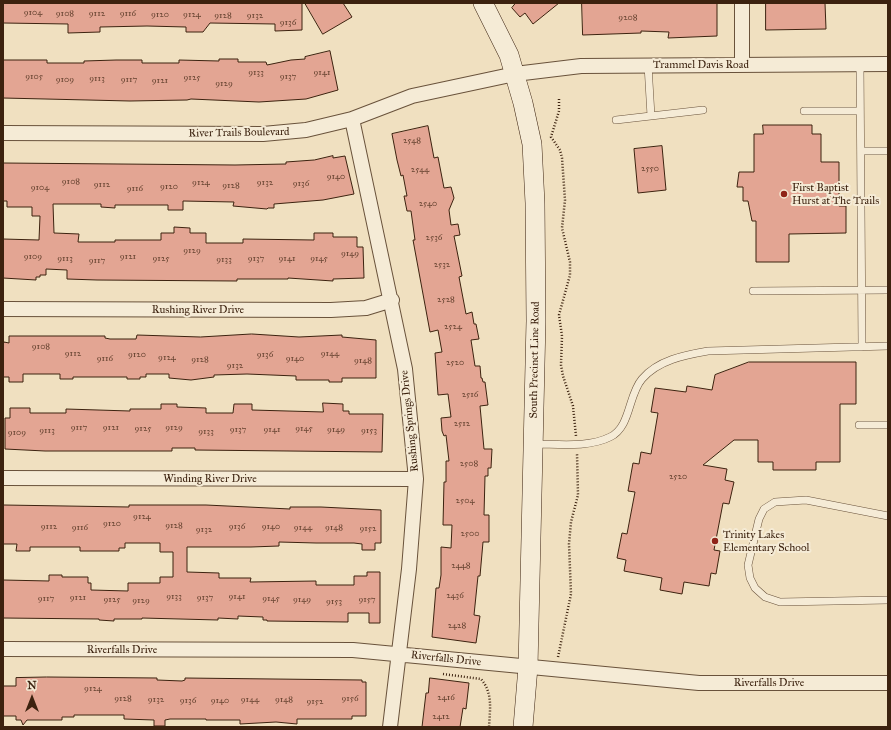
<!DOCTYPE html>
<style>
body{margin:0}
#map{position:relative;width:891px;height:730px;overflow:hidden;background:#f0e0c0;font-family:"IM FELL Great Primer",serif}
canvas{display:block}
.frame{position:absolute;inset:0;border:4px solid #3c220f;pointer-events:none}
.north{position:absolute;left:12px;top:678px;width:40px;height:40px;-webkit-text-stroke:3px #f5ebd6;paint-order:stroke;rotate:0deg;font-size:11px;font-weight:700;line-height:16px;text-align:center;color:#3c220f}
.north::after{content:'';display:block;margin:auto;width:14px;height:18px;background:#3c220f;clip-path:polygon(50% 0,100% 100%,50% 72%,0 100%)}
</style>
<div id="map">
<canvas width="891" height="730"></canvas>
<div class="frame"></div>
<div class="north">N</div>
</div>
<script>
const c = document.querySelector('canvas').getContext('2d');
c.lineJoin = 'round';
function fill(path, color) {
  c.fillStyle = color;
  c.fill(path, 'evenodd');
}
function strokePath(path, color, width, dash) {
  c.strokeStyle = color;
  c.lineWidth = width;
  c.lineCap = dash ? 'butt' : 'round';
  c.setLineDash(dash || []);
  c.stroke(path);
}
function write(font, color, halo, rows, align = 'center') {
  c.font = font + ' "IM FELL Great Primer",serif';
  c.lineWidth = 4;
  c.setLineDash([]);
  c.textBaseline = 'middle';
  c.strokeStyle = halo;
  c.fillStyle = color;
  for (const [text, x, y, turn = 0] of rows) {
    c.save();
    c.translate(x, y);
    c.rotate((+turn || 0) * Math.PI / 180);
    c.textAlign = isNaN(turn) ? turn : align;
    if (halo) c.strokeText(text, 0, 0);
    c.fillText(text, 0, 0);
    c.restore();
  }
}
const building = new Path2D(`
 M3 3H302V30L275 31V24L210 23 203 32H186V27L147 26 100 27V32L68 33V24L3 23Z
 M305 3H343L352 17 323 34Z
 M516 3H559L533 24 525 13 520 17 512 8Z
 M582 3H717V36L668 38 669 32 641 31V33L583 35Z
 M766 3H825L826 29 766 30Z
 M330 51 338 90 306 99 259 102 191 99 187 100 130 101 3 98V60H47V63H84V61L116 60H142V63H179V60L219 61V59H238V62H266L267 65 291 60 305 59V57Z
 M763 125H812V134H821V162H839V206H846V233L789 234V262H756V221H752L748 201H743V187H737L739 172H754V134H763Z
 M428 126 434 158 438 157 444 188 451 187 454 198 449 210 451 225 458 224 460 235 454 236 462 276 459 277 466 314 472 312 474 324H476L479 339 471 340 475 366H480L481 378H482L483 382H485L488 405 480 406 484 449H492L491 468H488V476H485L484 515H489V542H483L480 576H478L474 615 480 616 476 643 432 637 436 588H439L441 575V547L451 548 452 525H443L444 482H446V461H449L446 435 444 436 442 431 441 418 451 417 448 394 438 395 435 353 442 352 438 330 430 332 413 240H415L411 211H407L404 196H407L403 175 401 176 397 160 392 134Z
 M662 146 666 190 638 193 634 149Z
 M333 156V158L345 156 354 194 323 200 274 204V208H268L267 209 233 206 234 202 183 201V210H168V205H115V208L101 207V204H53L54 233 79 234 78 242H115V240H161V233H174V227L190 228V233H206V243H243V239L314 240V233H333V237H357V247H363L364 278 333 279V281L288 278V279H237V281L97 280 67 279V270L46 269V275H40V277H36V280L3 278V239L39 240 40 216H32V207H7V201H3V163L235 165 286 164V162L314 160Z
 M252 334 299 337 342 335V337L376 340V378H342V382H329V380H296V376L247 374 214 375V377L191 380 169 378V374H146V377H140V379H127V377H73V379H60V374H23V382H9V377H3V345L4 342 9 343V336H105V338L110 339H136L137 335 200 337Z
 M749 362H856V404H840V462H816V470H773V462H758V440H734L703 465 727 469 725 480 734 482 729 504 723 503 714 550 720 551 716 574 711 573 709 586 684 582 682 594 660 590 662 578 624 571 626 560 617 558 622 533 627 534 635 492 628 491 633 463 639 464 641 452 651 454 658 413 651 412 655 388 686 392 687 386 712 390 715 375Z
 M323 403 343 404V411H349V414H383L382 452 195 450V448H172V451H45L5 449V418H10V408H30V413H66V409L130 411V409H161V404H177V407L206 408V413H233L234 404H252V410L323 412Z
 M3 505 129 507V505H206L290 509V507H321L381 510V543H375V550H362V544L354 543H316L279 542V546L251 547H187V572L219 573V578H251L250 582 316 581V585H354V576H367V572H380V623H369V613H348V622L267 621V620H263V617L238 616V619L218 618V620L142 618V619H114V621L99 620V619L3 618V580L49 581V575H62V577H88V583H91V590L128 591V583H160V577H173V552H160V543H125V548H119V551H80V547H30V551H16L17 544H3Z
 M47 677 157 678V680L182 681 185 680V678L362 680V682H366V716H352V719H297V724L276 722 240 724V720H206V719H170L165 720V726H154V720L124 719V715H74V717H62V720H27L23 725 21 720H16V716H3V686H16V678Z
 M430 678 469 683 466 709 463 708 460 727H422L426 693H428Z`);
const path = new Path2D(`
 M559 99V111L551 137 560 150 562 158 565 200 562 228 570 262V275L559 315 562 336 561 365 563 376 573 406 576 436
 M558 657 571 594 569 544 571 522 578 495 577 453
 M443 674 481 679C493 693 490 709 489 727`);
const service = new Path2D(`
 M860 64 862 347
 M648 65 651 116
 M804 111H860
 M616 120 703 110
 M861 151H888
 M753 291 888 290
 M859 425H888
 M534 444C558 444 588 448 610 437 631 427 628 395 642 379 658 360 685 355 708 351L888 346
 M888 516 806 500 775 502 764 509 759 519 748 565 750 578 755 588 765 597 780 602 888 600`);
const minor = new Path2D(`
 M742 3V64
 M352 119 405 369 416 479 409 569 390 727
 M3 133 263 134 306 130 352 119 412 96 515 74 581 66 888 64
 M3 309 331 310 366 308 392 300
 M3 478 416 479
 M3 649 353 650 699 683H888`);
const secondary = new Path2D(`
 M483 3 509 55 523 103 532 144 535 203 536 321 528 667 523 727`);
const markers = [
 [784,194,4,"#8f2418"],
 [715,541,4,"#8f2418"]
];
const numberNames = [
 ["9104",33,13],
 ["9108",65,14],
 ["9112",97,14],
 ["9116",128,14],
 ["9120",160,15],
 ["9124",192,15],
 ["9128",223,16],
 ["9132",255,16],
 ["9208",628,18],
 ["9136",288,23],
 ["9133",256,73],
 ["9141",322,73],
 ["9105",34,77],
 ["9137",288,77],
 ["9125",192,78],
 ["9113",97,79],
 ["9109",65,80],
 ["9117",129,80],
 ["9121",160,81],
 ["9129",224,84],
 ["2548",412,141],
 ["2550",650,169],
 ["2544",420,170],
 ["9140",336,177],
 ["9108",71,182],
 ["9124",201,183],
 ["9132",265,183],
 ["9136",301,184],
 ["9112",102,185],
 ["9128",231,186],
 ["9120",169,187],
 ["9104",40,188],
 ["9116",135,189],
 ["2540",428,204],
 ["2536",434,238],
 ["9129",192,251],
 ["9149",350,254],
 ["9109",33,257],
 ["9121",128,257],
 ["9113",65,259],
 ["9125",161,259],
 ["9137",256,259],
 ["9141",287,259],
 ["9145",319,259],
 ["9133",224,260],
 ["9117",97,261],
 ["2532",442,265],
 ["2528",446,300],
 ["2524",453,327],
 ["9108",41,347],
 ["9112",73,354],
 ["9144",330,354],
 ["9120",137,355],
 ["9136",265,355],
 ["9124",167,358],
 ["9116",105,359],
 ["9140",295,359],
 ["9128",200,360],
 ["9148",363,361],
 ["2520",455,363],
 ["9132",235,366],
 ["2516",470,395],
 ["2512",462,424],
 ["9117",79,428],
 ["9121",111,428],
 ["9129",174,428],
 ["9125",143,429],
 ["9145",304,429],
 ["9137",238,430],
 ["9141",272,430],
 ["9149",336,430],
 ["9113",47,431],
 ["9153",369,431],
 ["9133",206,432],
 ["9109",17,433],
 ["2508",469,464],
 ["2520",678,477],
 ["2504",465,501],
 ["9124",142,517],
 ["9120",112,524],
 ["9128",174,526],
 ["9112",49,527],
 ["9136",237,527],
 ["9140",271,527],
 ["9116",80,528],
 ["9144",303,528],
 ["9148",334,528],
 ["9152",368,529],
 ["9132",204,530],
 ["2500",470,534],
 ["2448",461,566],
 ["2436",455,596],
 ["9133",174,597],
 ["9141",237,597],
 ["9121",78,598],
 ["9137",205,598],
 ["9117",46,599],
 ["9145",271,599],
 ["9125",112,600],
 ["9149",302,600],
 ["9157",367,600],
 ["9129",141,601],
 ["9153",334,602],
 ["2428",457,626],
 ["9124",93,689],
 ["2416",446,698],
 ["9128",123,699],
 ["9156",350,699],
 ["9132",156,700],
 ["9144",250,700],
 ["9148",284,700],
 ["9136",188,701],
 ["9140",220,701],
 ["9152",315,702],
 ["2412",441,717]
];
const streetNames = [
 ["Trammel Davis Road",701,65],
 ["River Trails Boulevard",239,133,-1],
 ["Rushing River Drive",198,310],
 ["South Precinct Line Road",535,360,-89],
 ["Rushing Springs Drive",410,421,-96],
 ["Winding River Drive",210,479],
 ["Riverfalls Drive",122,650],
 ["Riverfalls Drive",446,659,6],
 ["Riverfalls Drive",769,683]
];
const poiNames = [
 ["First Baptist",792,188],
 ["Hurst at The Trails",792,201],
 ["Trinity Lakes",723,535],
 ["Elementary School",723,548]
];
fill(building, '#e3a593');
strokePath(building, '#3c220f', 1);
strokePath(service, '#69523b', 8);
strokePath(minor, '#69523b', 16);
strokePath(secondary, '#3c220f', 20);
strokePath(path, '#3c220f', 2.5, [1, 2]);
strokePath(service, '#f5ebd6', 7);
strokePath(minor, '#f5ebd6', 14);
strokePath(secondary, '#f5ebd6', 19);
for (const [x, y, r, color] of markers) {
  const dot = new Path2D();
  dot.arc(x, y, r, 0, 2 * Math.PI);
  c.fillStyle = color;
  c.fill(dot);
  strokePath(dot, '#f5ebd6', 1.5);
}
write('9px', '#664330', null, numberNames);
write('11px', '#3c220f', '#f5ebd6', streetNames);
write('11px', '#3c220f', '#f5ebd6', poiNames, 'left');
</script>
